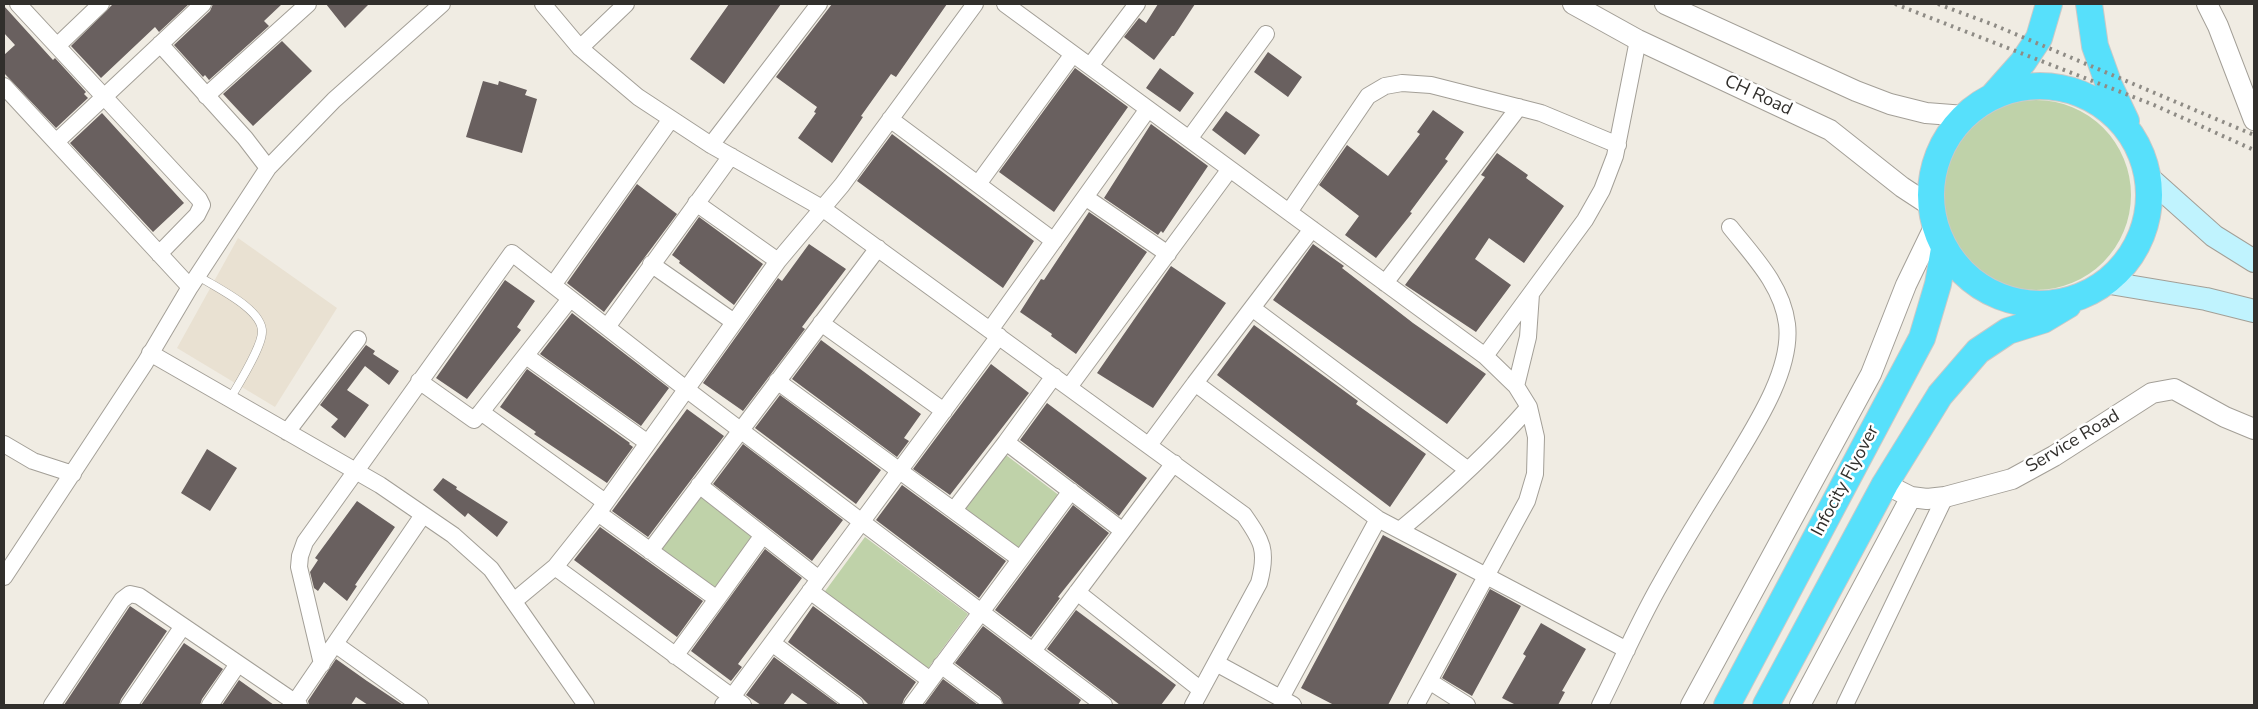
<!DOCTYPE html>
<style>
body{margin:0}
#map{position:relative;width:2258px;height:709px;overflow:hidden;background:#f0ece3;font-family:"Nunito Sans",sans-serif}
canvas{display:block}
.frame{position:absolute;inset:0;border:5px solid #312f2c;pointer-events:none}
</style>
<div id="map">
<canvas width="2258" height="709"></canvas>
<div class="frame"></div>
</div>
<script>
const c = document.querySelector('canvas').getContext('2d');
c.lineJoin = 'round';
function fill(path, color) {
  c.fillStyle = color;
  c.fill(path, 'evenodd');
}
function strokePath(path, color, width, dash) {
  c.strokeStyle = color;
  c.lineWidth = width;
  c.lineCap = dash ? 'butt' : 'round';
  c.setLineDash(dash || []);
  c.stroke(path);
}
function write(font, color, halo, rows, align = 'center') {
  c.font = font + ' "Nunito Sans",sans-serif';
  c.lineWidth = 5;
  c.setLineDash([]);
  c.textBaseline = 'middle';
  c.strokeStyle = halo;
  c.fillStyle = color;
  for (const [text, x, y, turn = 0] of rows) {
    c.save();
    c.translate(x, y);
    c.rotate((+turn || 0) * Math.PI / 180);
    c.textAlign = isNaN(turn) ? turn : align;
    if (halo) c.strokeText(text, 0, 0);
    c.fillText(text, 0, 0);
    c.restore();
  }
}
const built = new Path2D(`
 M238 238 337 308 275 407 177 348Z`);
const green = new Path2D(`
 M1941 195a95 95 0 1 1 190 0a95 95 0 1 1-190 0Z
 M1006 455 1060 496 1019 550 965 509Z
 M702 494 756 536 715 589 661 548Z
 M865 537 968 614 926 671 823 594Z`);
const building = new Path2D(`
 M113 4H189L159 32 155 27 101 78 71 46Z
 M213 4H282L264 21 269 26 209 80 205 75 203 77 174 45 210 11Z
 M326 4H369L345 28Z
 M729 4H781L724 84 690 59Z
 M832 4H947L896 77 891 74 861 116 863 117 832 163 798 138 816 113 814 112 817 107 776 77Z
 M1158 4H1195L1174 36H1172L1154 60 1124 37 1139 18 1146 23Z
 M4 6 53 60 55 58 86 92 84 94 88 98 56 128 4 73V55L15 45 4 33Z
 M282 41 312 71 253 126 223 94Z
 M1268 52 1302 77 1288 97 1254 72Z
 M1075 68 1128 107 1054 212 999 172Z
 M1160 68 1194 93 1180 112 1146 88Z
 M483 81 498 85 499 81 527 90 525 95 537 99 522 153 466 137Z
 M1433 110 1464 132 1445 159 1448 161 1410 212 1412 213 1376 258 1345 235 1359 216 1319 185 1347 145 1388 176 1420 134 1417 132Z
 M1226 111 1260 135 1245 155 1212 130Z
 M102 113 184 203 153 232 70 143Z
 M1151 124 1208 166 1163 233 1161 231 1158 235 1104 198Z
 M892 134 1034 241 1003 288 857 181Z
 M1497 153 1528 175 1526 178 1564 206 1524 263 1489 238 1475 259 1511 285 1476 332 1405 285 1485 177 1481 175Z
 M637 184 677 214 604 312 567 283Z
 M1089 212 1147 252 1076 354 1051 336 1052 334 1020 312 1041 279 1044 280Z
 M699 217 763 264 734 305 679 263 680 261 672 255Z
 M809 244 846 269 802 327 805 329 743 411 703 383 778 278 782 281Z
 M1313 244 1344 266 1342 268 1413 323 1486 374 1447 424 1273 300Z
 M1171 266 1226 303 1153 408 1097 373Z
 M505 280 535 301 517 327 521 330 467 399 436 378Z
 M572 313 669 388 641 426 540 354Z
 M1254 325 1358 401 1356 404 1426 454 1390 507 1217 375Z
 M821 340 921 414 904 438 909 441 897 457 792 379Z
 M366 345 375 351 373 354 399 371 389 385 365 366 347 390 369 405 345 438 331 427 338 419 320 405Z
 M991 364 1029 393 950 495 913 469Z
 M527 369 630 443 629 444 633 447 607 483 534 434 536 432 500 407Z
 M780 395 881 470 856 504 755 428Z
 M1047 403 1147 478 1119 516 1020 440Z
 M687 409 724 436 648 537 612 511Z
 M743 444 843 520 812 561 713 484Z
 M207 449 237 468 210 511 181 493Z
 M443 478 457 487 456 489 508 522 497 537 468 513 465 517 433 490Z
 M902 485 1006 561 979 598 876 520Z
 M357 501 395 527 355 585 357 586 347 601 324 582 318 591 314 588 310 572 318 560 315 558Z
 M1073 505 1109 533 1058 597 1060 598 1031 637 995 610Z
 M600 527 703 601 677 637 574 560Z
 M1383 535 1457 574 1388 705H1334L1301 688Z
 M765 549 802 578 738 664 742 667 731 681 691 651Z
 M1490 589 1521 606 1472 696 1442 678Z
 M130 606 167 631 121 699 119 705H64Z
 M813 606 916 682 904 699 902 705H869L861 697 788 642Z
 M1076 610 1176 685 1161 705H1120L1047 649Z
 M1541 623 1586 649 1562 691 1565 692 1558 705H1516L1502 698 1526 656 1523 654Z
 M983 626 1081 700 1078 705H1004L1000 697 955 663Z
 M184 643 223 669 202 699 200 705H141Z
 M774 657 839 705H809L792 693 783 705H761L746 695Z
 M336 659 367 681 403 705H368L356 697 351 705H309L308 701Z
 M943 679 978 705H924Z
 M239 680 274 705H222Z`);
const service = new Path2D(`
 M198 276C215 287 263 309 262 332 262 347 238 385 230 399`);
const minor = new Path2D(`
 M18 4 57 46
 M101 4 57 46 199 199 202 205 197 215 159 254
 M543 4 580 48
 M626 4 580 48 638 97 711 145 822 208 1244 515C1262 541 1268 550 1259 583L1193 705
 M1005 4 1485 356 1516 386 1529 407 1536 437 1535 474 1527 501 1416 705
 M160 44 245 138 268 168
 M1090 66 1137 4
 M4 86 190 287
 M206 96 308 4
 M890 119 1054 241
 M1189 139 1266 34
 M56 142 203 4
 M711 145 819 4
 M978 184 1073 54
 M1085 197 1168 254
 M696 203 778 261
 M1289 212 1368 96 1385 86 1402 83 1431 85 1541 113 1618 145
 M1312 229 1195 383 1378 519 1627 650
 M651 264 734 322
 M1385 283 1519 107
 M553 285 671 119
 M570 299 481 412 605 502
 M1252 308 1468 470
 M821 323 944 411
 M607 327 731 156
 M990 330 1148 109
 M150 353 380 485 453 535 491 569 586 705
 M526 356 648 443
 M1485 356 1585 220 1602 190 1615 156 1638 40
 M1054 376 1006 442 1123 531
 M419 381 474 420 481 412
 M777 381 1020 559
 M1516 386 1528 337 1531 294
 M1069 387 1230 169
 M287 432 358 339
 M4 444 33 461 73 474
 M1149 445 1195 383
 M699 485 819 579
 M954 510 1006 442
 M598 513 717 599 675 656
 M1400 530C1446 492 1490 452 1529 407
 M650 551 878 248
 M555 567 743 705
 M4 577 145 363 190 287 268 168 334 100 442 4
 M810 591 930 680
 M1077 592 1201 690
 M717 599 763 535
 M514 601 555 567 598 513 778 261 842 185 975 4
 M772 643 855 705
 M335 644 420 705
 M1033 651 1174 463
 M1216 663 1293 705
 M322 664 299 567 300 556 305 542 512 253 686 389 1104 705
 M941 665 994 705
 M1429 681 1467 705
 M1281 698 1378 519
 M52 705 122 600 130 594 139 596 299 705
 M129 705 183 626
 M210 705 238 664
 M293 705 423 515
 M723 705 732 697 999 336
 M912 705 1071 491
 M1600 705C1620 665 1638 623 1661 583 1681 547 1703 511 1725 476 1749 435 1793 373 1787 324 1782 285 1753 256 1730 227
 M1845 705 1945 497`);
const tertiary = new Path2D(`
 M1573 4 1638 40 1830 130 1902 187 1931 206
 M1665 4 1856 91 1890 104 1926 113 1965 116
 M2207 4 2218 26 2254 120
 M1885 484 1911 497 1927 499 1945 497 2012 479 2054 456 2152 393 2174 389 2225 417 2254 429
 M1691 705 1871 374 1906 285 1936 223
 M1800 705 1911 497`);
const secondary = new Path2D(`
 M2148 177 2214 236 2254 261
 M2104 282 2206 299 2254 311`);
const trunk = new Path2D(`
 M2089 4 2095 46 2109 85 2126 121
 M1931 195a109 109 0 1 1 218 0a109 109 0 1 1-218 0Z
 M1992 97 2023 62 2039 38 2049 4
 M1727 705 1922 338 1938 284 1944 249
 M1766 705 1885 484 1940 395 1978 351 2008 331 2043 320 2068 305`);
const rail = new Path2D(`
 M1895 4 2154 105 2254 150
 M1938 4 1994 25 2254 135`);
const streetNames = [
 ["CH Road",1758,96,25],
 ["Service Road",2073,442,-31],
 ["Infocity Flyover",1846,481,-62]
];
fill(built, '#e9e1d2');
fill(green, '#bfd2a9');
fill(building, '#69605f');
strokePath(service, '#a39f97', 9);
strokePath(minor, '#a39f97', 18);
strokePath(tertiary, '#a39f97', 22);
strokePath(secondary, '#a39f97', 24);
strokePath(trunk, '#c9c9c8', 28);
strokePath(service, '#fff', 8);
strokePath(minor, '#fff', 16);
strokePath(tertiary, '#fff', 20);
strokePath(secondary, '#c0f3fe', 22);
strokePath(trunk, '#57e0fb', 26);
strokePath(rail, '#8e8b85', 4, [2.5, 5]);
write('18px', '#312f2c', '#fff', streetNames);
</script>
